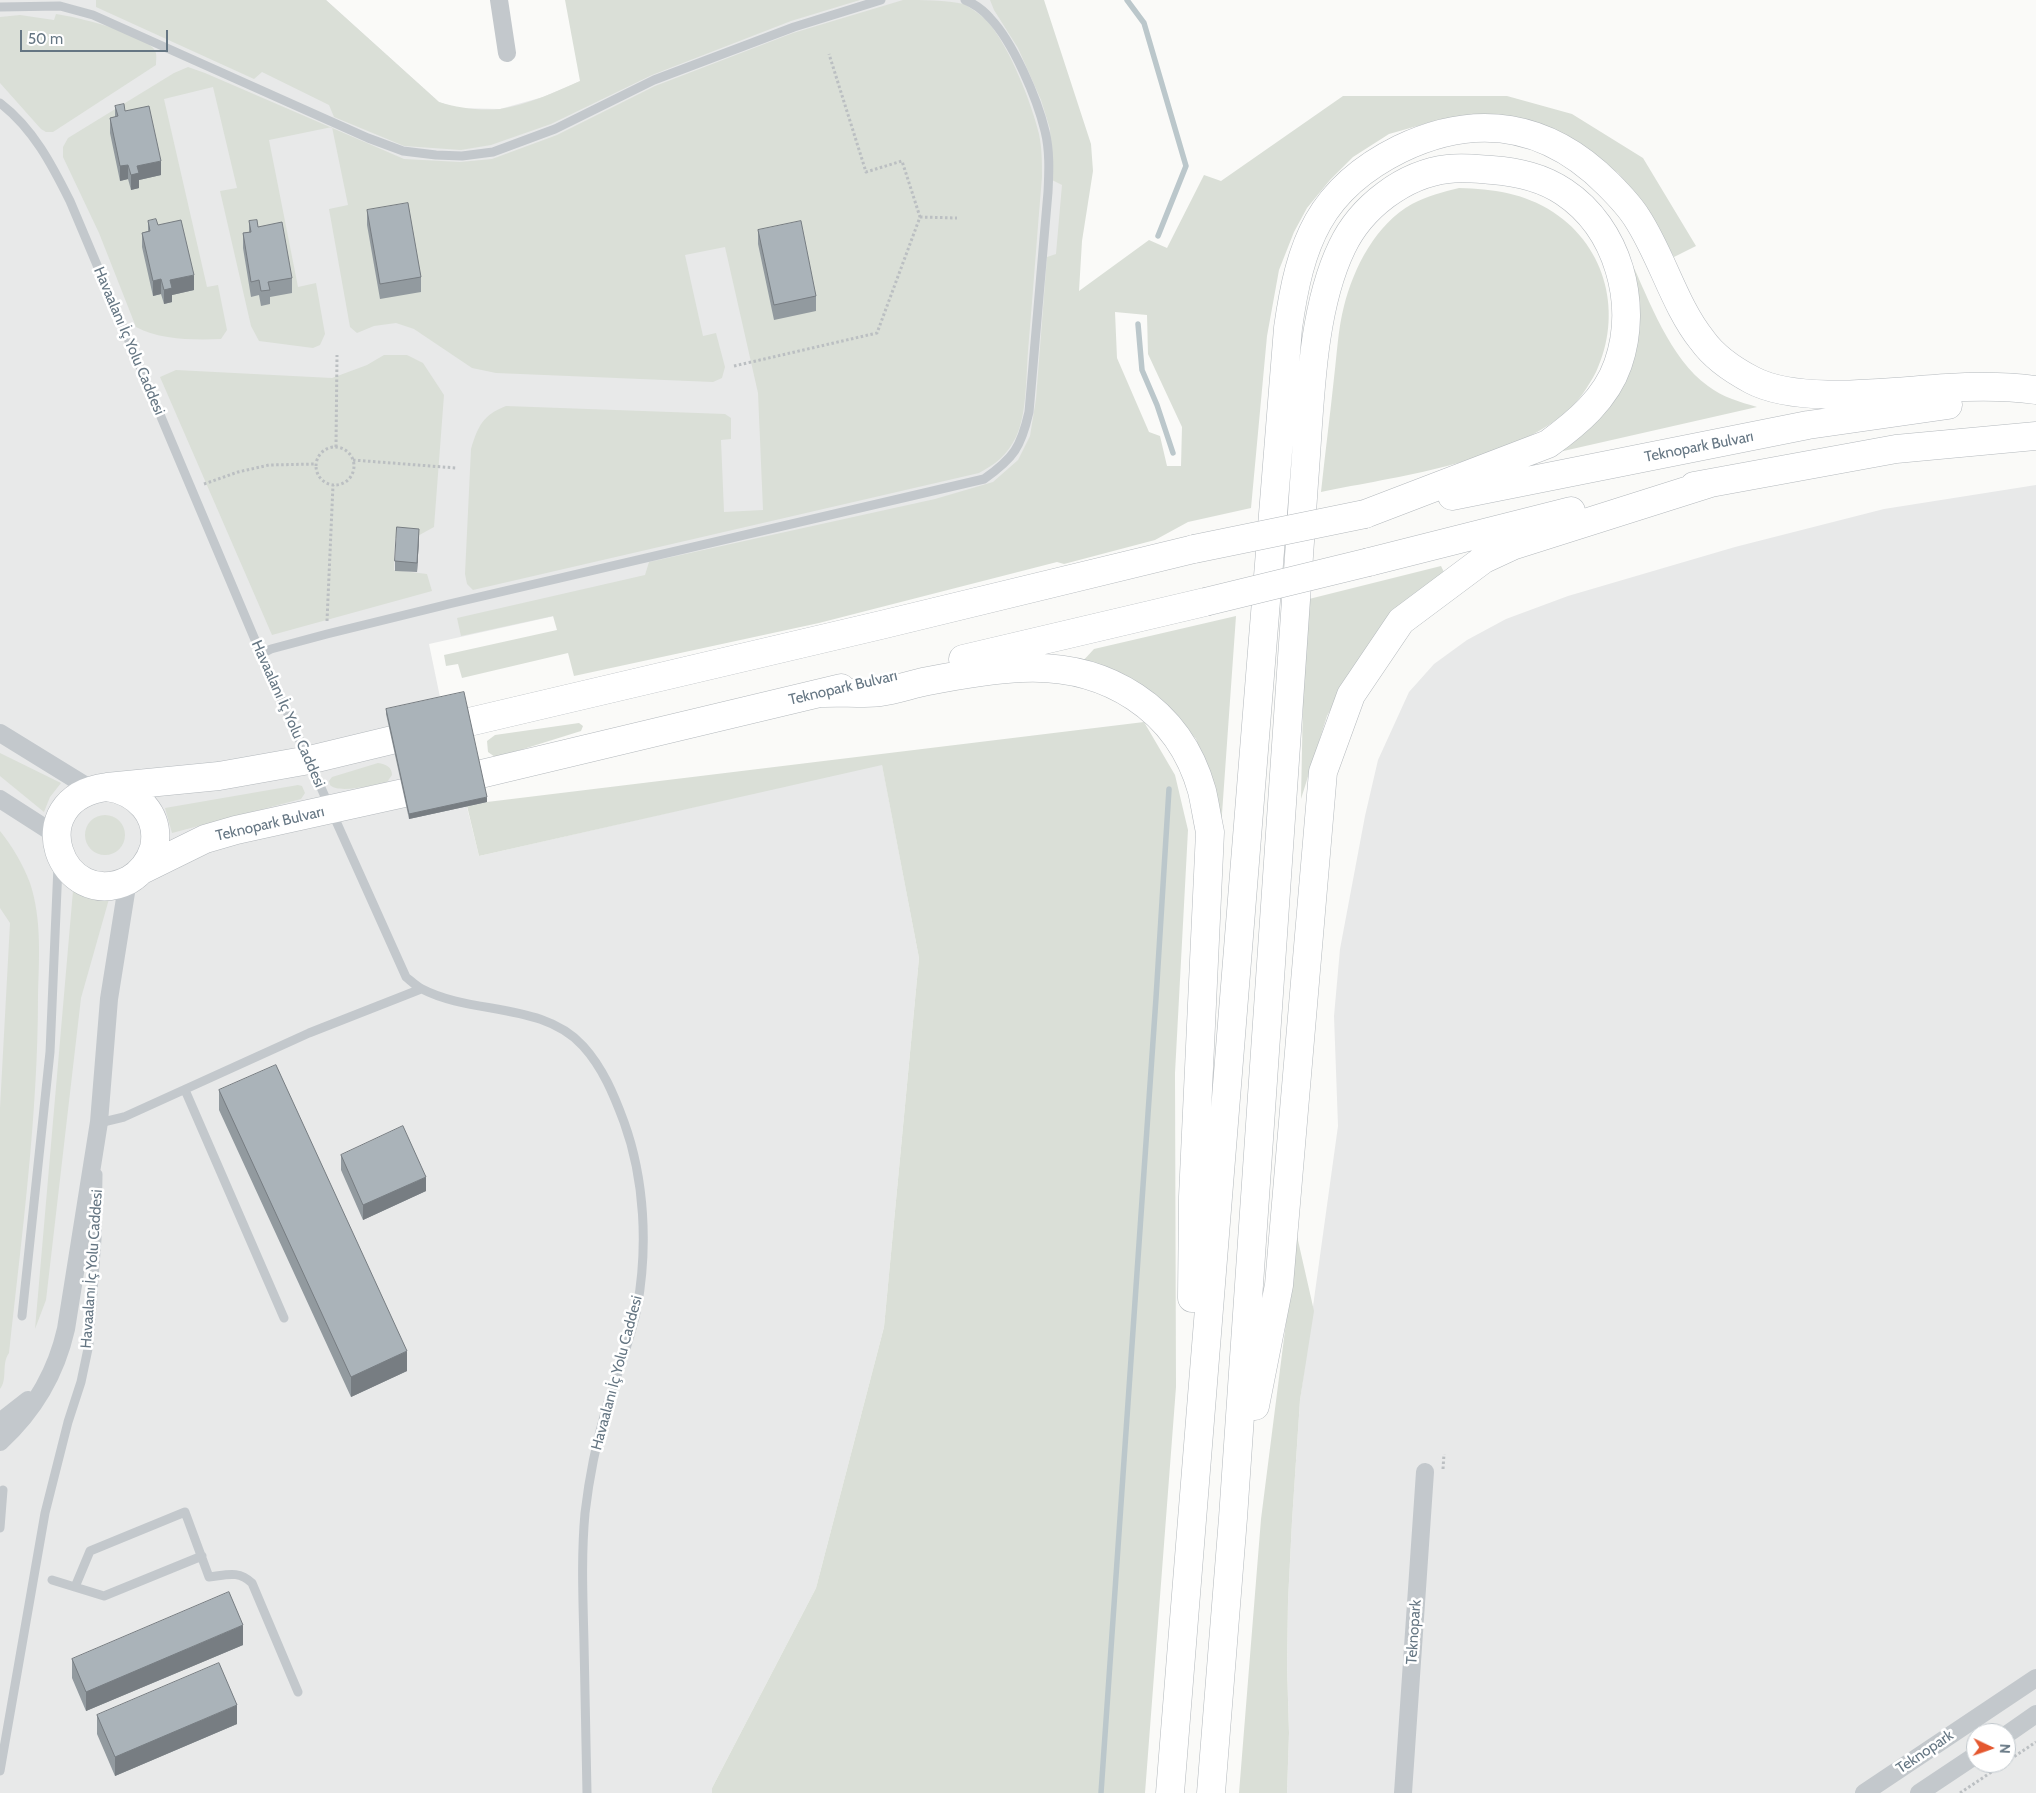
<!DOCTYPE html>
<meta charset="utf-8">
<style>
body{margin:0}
#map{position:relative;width:2036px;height:1793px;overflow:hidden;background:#fafaf8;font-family:Cabin,sans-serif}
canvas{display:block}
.north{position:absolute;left:1966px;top:1723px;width:50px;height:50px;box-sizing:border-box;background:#fff;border:1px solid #c1c8cd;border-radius:50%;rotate:93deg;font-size:14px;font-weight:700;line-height:20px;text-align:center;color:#657683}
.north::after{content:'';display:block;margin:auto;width:18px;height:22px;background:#e4572e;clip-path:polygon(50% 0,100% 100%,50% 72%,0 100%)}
.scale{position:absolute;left:20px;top:30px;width:148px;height:22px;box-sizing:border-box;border:2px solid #657683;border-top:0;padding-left:6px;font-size:15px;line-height:18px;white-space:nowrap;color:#657683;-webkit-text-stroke:4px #fff;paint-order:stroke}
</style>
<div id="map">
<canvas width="2036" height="1793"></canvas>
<div class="north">N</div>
<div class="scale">50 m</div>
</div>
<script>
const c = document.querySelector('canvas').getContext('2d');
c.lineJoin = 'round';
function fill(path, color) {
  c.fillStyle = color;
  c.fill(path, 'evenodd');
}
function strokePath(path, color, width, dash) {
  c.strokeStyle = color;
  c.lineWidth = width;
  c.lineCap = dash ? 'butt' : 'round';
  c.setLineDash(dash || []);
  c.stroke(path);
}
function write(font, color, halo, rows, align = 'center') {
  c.font = font + ' Cabin,sans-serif';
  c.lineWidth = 5;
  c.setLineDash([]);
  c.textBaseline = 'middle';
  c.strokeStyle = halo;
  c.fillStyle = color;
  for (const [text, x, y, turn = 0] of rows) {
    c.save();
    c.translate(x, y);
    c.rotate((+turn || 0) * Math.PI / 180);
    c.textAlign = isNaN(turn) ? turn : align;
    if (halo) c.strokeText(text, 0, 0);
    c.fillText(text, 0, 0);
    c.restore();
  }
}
const built = new Path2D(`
 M0 0H326L439 102 457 108 500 109 543 97 592 76 669 0H1023L1077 170 1049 470 577 611 429 644 441 702 479 856 882 764 919 958 884 1327 816 1588 712 1788V1793H0Z
 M2036 485V1793H1287L1289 1733 1287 1666 1288 1601 1292 1521 1300 1400 1338 1126 1334 1016 1340 949 1365 816 1378 760 1409 692 1434 664 1467 640 1506 619 1568 596 1735 547 1884 509ZM1976 1733H2006V1763H1976Z`);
const green = new Path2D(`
 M96 0H326L439 102C458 108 480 111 500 109 527 105 555 92 580 81L565 0H860L791 21 652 75 551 124 491 145 461 150 404 146 334 117 329 105 262 72 254 79 96 7Z
 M903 0C922 0 946 0 964 4 971 8 983 16 989 23 1010 49 1031 101 1039 134 1042 149 1042 162 1042 177 1037 235 1033 293 1028 351 1026 376 1027 414 1016 437 1007 455 996 464 979 473L473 590 467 584 465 574 471 449C478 426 483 415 506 406L725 414 731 418V439L721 440 724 512 763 510 758 393 725 247 685 255 703 336 716 333 725 367 722 378 713 382 496 373 472 368 414 329 396 323 374 326 357 333 350 327 329 209 348 205 332 127 269 140 298 287 316 283 325 334 320 345 313 348 259 341 251 326 220 191 237 188 213 87 164 99 207 287 218 285 227 330 221 339C194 340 160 340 136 327L99 233 63 157V147L68 138 174 73 188 67 205 73 404 159 460 162 492 159 557 135 655 86 793 33Z
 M990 0H1044L1091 144 1093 171 1082 241 1079 291 1149 240 1167 248 1204 175 1221 181 1343 96H1507L1572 114 1643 158 1696 246 1674 257 1641 201 1618 173 1582 147 1490 116 1442 119 1389 134 1353 157 1330 180 1307 208 1294 232 1279 270 1267 336 1251 508 1188 522 1155 540 1064 564 1057 562 819 623 574 676 568 653 462 678 458 664 446 666 444 655 557 630 553 616 461 636 457 618 645 575 649 562 935 499 993 482 1018 460 1030 436 1036 399 1047 257 1056 254 1062 185 1052 180 1050 129 1041 100 1018 48 994 10ZM1115 312 1147 315 1148 354 1182 427 1181 466H1167L1160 436 1149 432 1117 358Z
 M56 14C77 17 138 32 152 47 158 52 156 58 156 65L53 132H46L41 129 0 83V17L20 15 54 20Z
 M1459 188C1493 189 1524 193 1553 212 1607 247 1623 315 1596 372 1588 387 1578 403 1564 414 1502 464 1398 476 1321 492 1325 454 1330 416 1334 378 1337 354 1338 329 1344 306 1354 267 1376 224 1412 204 1427 196 1443 192 1459 188Z
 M1630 259C1649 300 1670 359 1708 386 1722 397 1740 402 1757 407L1559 452 1591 420Z
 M384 355H407L423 363 444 395 434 527 414 538H395L394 570 427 574 432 591 272 635 160 377 176 370 332 378 367 365Z
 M1441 566 1446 576 1392 610 1355 666 1327 716 1301 799 1305 600Z
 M1236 616 1220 842 1212 785 1196 739 1155 694 1081 663 1094 649Z
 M1144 722 1175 775 1188 830 1175 1073 1176 1387 1145 1793H712V1788L816 1588 884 1327 919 958 882 765 479 856 467 806 487 802Z
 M579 723 583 726 581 731 501 756 495 757 488 752 487 741 495 735Z
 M0 753 61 783 50 797 44 812 0 776Z
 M378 763C386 764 392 767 392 775L387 782C375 785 338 794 330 785L329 781 332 777Z
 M298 785 302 786 305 793 301 799 172 833 165 808Z
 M85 835a20 20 0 1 1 40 0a20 20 0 1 1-40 0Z
 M0 831C12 846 23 864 30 883 42 919 39 959 38 996 38 1115 22 1234 9 1353 1 1364 8 1379 0 1389V1108L10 923 0 908Z
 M73 891 109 899 81 998 46 1300 35 1329Z
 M1297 1236 1314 1311 1300 1400 1292 1521 1288 1601 1287 1666 1289 1733 1287 1793H1239L1261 1519Z`);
const stream = new Path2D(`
 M1127 0 1144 23 1186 166 1158 236
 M1138 324 1142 370 1157 405 1173 453
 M1101 1793 1156 998 1169 789`);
const path = new Path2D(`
 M920 217 957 218
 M734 366 877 333 920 217 902 161 866 172 829 54
 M336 447 337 355
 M316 466a19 19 0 1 1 38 0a19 19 0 1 1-38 0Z
 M353 460 456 468
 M204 484 238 472 269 465 316 464
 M327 621 333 485
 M1443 1469 1444 1454
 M2006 1762 2036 1742
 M1960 1793 2005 1763`);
const service = new Path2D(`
 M0 7 60 6 93 15 368 138 403 151 436 155 462 156 493 152 555 129 654 80 794 27 881 0
 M0 103C33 128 52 165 70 201L261 654 406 977C411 981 416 986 422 989 472 1015 543 1002 583 1046 603 1068 614 1095 624 1122 645 1180 648 1248 637 1308 630 1343 616 1376 606 1409 596 1443 589 1479 585 1513 581 1557 583 1600 584 1643 585 1693 586 1743 587 1793
 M261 654 271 649 327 634 449 604 984 479C1014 458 1021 447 1029 412L1048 192C1049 172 1050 151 1045 131 1037 98 1013 42 990 18 983 10 975 4 965 0
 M185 1090 284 1318
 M99 1123 124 1117 309 1033 421 989
 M22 1316 50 1052 58 866
 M0 1528 3 1490
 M52 1580 104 1596 202 1556
 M75 1587 90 1551 185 1512 209 1577C227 1575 238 1570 252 1583L298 1692
 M0 1771 45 1513 68 1422 81 1382 89 1344 97 1239 98 1174`);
const minor = new Path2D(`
 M499 0 507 53
 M0 733 91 789
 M0 799 56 835
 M0 1422 28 1400
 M0 1442C34 1411 56 1373 66 1329L99 1122 109 999 128 880
 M2006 1735 2036 1714
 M1403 1793 1425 1472
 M1864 1793 2036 1678
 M1919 1793 1976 1755`);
const trunk = new Path2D(`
 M1694 486 1896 449 2036 436
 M1452 496 1808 425 1948 405
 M1369 562 1571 511
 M963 659 1205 602
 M823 693C842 692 862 694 880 692 896 690 912 684 928 681 959 675 991 669 1022 668 1106 664 1179 708 1202 791 1205 804 1207 818 1210 832L1193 1197 1192 1298
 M469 722 881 625 1194 549
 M481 774 841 688
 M107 787C137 791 161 815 154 848 150 861 141 873 129 880 61 914 18 799 107 787L219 776 309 760 392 740
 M142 870 205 839 236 830 404 793
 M1255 1406 1279 1285 1323 772 1351 695 1401 621 1484 559 1512 546 1711 483
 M1170 1793 1288 328C1300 243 1319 189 1400 149 1477 112 1548 124 1608 184 1618 194 1629 205 1637 218 1662 256 1674 305 1702 340 1714 357 1733 370 1752 380 1799 405 1893 391 1947 388 1977 386 2006 386 2036 390
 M1211 1793 1233 1518 1304 483C1310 410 1310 313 1342 247 1361 207 1404 174 1448 169 1463 167 1478 169 1492 170 1518 172 1542 177 1564 192 1618 228 1639 303 1618 364 1606 399 1577 423 1548 444L1365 514`);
const trunkBridge = new Path2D(`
 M1194 549 1365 514
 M1205 602 1369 562`);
const wall = new Path2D(`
 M115 106 125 111 161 175 139 180V188L131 190 128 179 120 181 110 133V118L115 117Z
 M367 210 421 277V292L380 299 367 225Z
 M148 221 158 225 194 290 172 295V302L164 304 161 294 153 296 142 247V233L148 231Z
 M249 221 258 227 292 278V293L270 297V304L261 306 259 295 251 297 243 248V233L249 232Z
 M758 230 816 296V311L774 320 758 244Z
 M419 538 417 572 395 571V561Z
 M386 709 487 802 409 819 386 714Z
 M219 1090 407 1371 351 1397 219 1110Z
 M341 1155 426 1191 363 1220 341 1170Z
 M243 1645 86 1711 72 1678V1659Z
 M97 1715 237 1724 115 1776 97 1734Z`);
const shadedWall = new Path2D(`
 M161 161V175L139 180V188L131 190V175L137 166Z
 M128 165V179L120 181V166Z
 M194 275V290L172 295V302L164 304V290L170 280Z
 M161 279V294L153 296V281Z
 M419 529V538L417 572V563Z
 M487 797V802L409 819V814Z
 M426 1177V1191L363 1220V1205Z
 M407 1351V1371L351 1397V1377Z
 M243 1625V1645L86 1711V1692Z
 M237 1705V1724L115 1776V1757Z`);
const building = new Path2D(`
 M124 104 125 111 149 106 161 161 137 166 139 173 131 175 128 165 120 166 110 118 118 116 115 106Z
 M408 203 421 277 380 284 367 210Z
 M156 219 158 225 181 220 194 275 170 280 172 288 164 290 161 279 153 281 142 233 150 231 148 221Z
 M257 220 258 227 282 222 292 278 268 282 270 290 261 291 259 280 251 282 243 233 251 232 249 221Z
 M801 221 816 296 774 305 758 230Z
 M397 527 419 529 417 563 395 561Z
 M464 692 487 797 409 814 386 709Z
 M276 1065 407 1351 351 1377 219 1090Z
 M403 1126 426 1177 363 1205 341 1155Z
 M229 1592 243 1625 86 1692 72 1659Z
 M219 1663 237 1705 115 1757 97 1715Z`);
const streetNames = [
 ["Havaalanı İç Yolu Caddesi",129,341,67],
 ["Teknopark Bulvarı",1699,447,-11],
 ["Teknopark Bulvarı",843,688,-13],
 ["Havaalanı İç Yolu Caddesi",288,714,66],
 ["Teknopark Bulvarı",270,824,-13],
 ["Havaalanı İç Yolu Caddesi",92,1269,-86],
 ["Havaalanı İç Yolu Caddesi",617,1373,-75],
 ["Teknopark",1414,1632,-86],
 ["Teknopark",1925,1752,-34]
];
fill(built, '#e8e9e9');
fill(green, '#dadfd7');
strokePath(stream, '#bbc7cb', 5.5);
strokePath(trunk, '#b4b9bd', 29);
strokePath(path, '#bbbfc2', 3, [2.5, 2.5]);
strokePath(service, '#c3c8cc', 9);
strokePath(minor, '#c3c8cc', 18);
strokePath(trunk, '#fff', 28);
strokePath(trunkBridge, '#b4b9bd', 29, []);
strokePath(trunkBridge, '#fff', 28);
fill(wall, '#929a9f');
fill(shadedWall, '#777d82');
fill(building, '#aab3b9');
strokePath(building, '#777d82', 1);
write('15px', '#657683', '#fff', streetNames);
</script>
